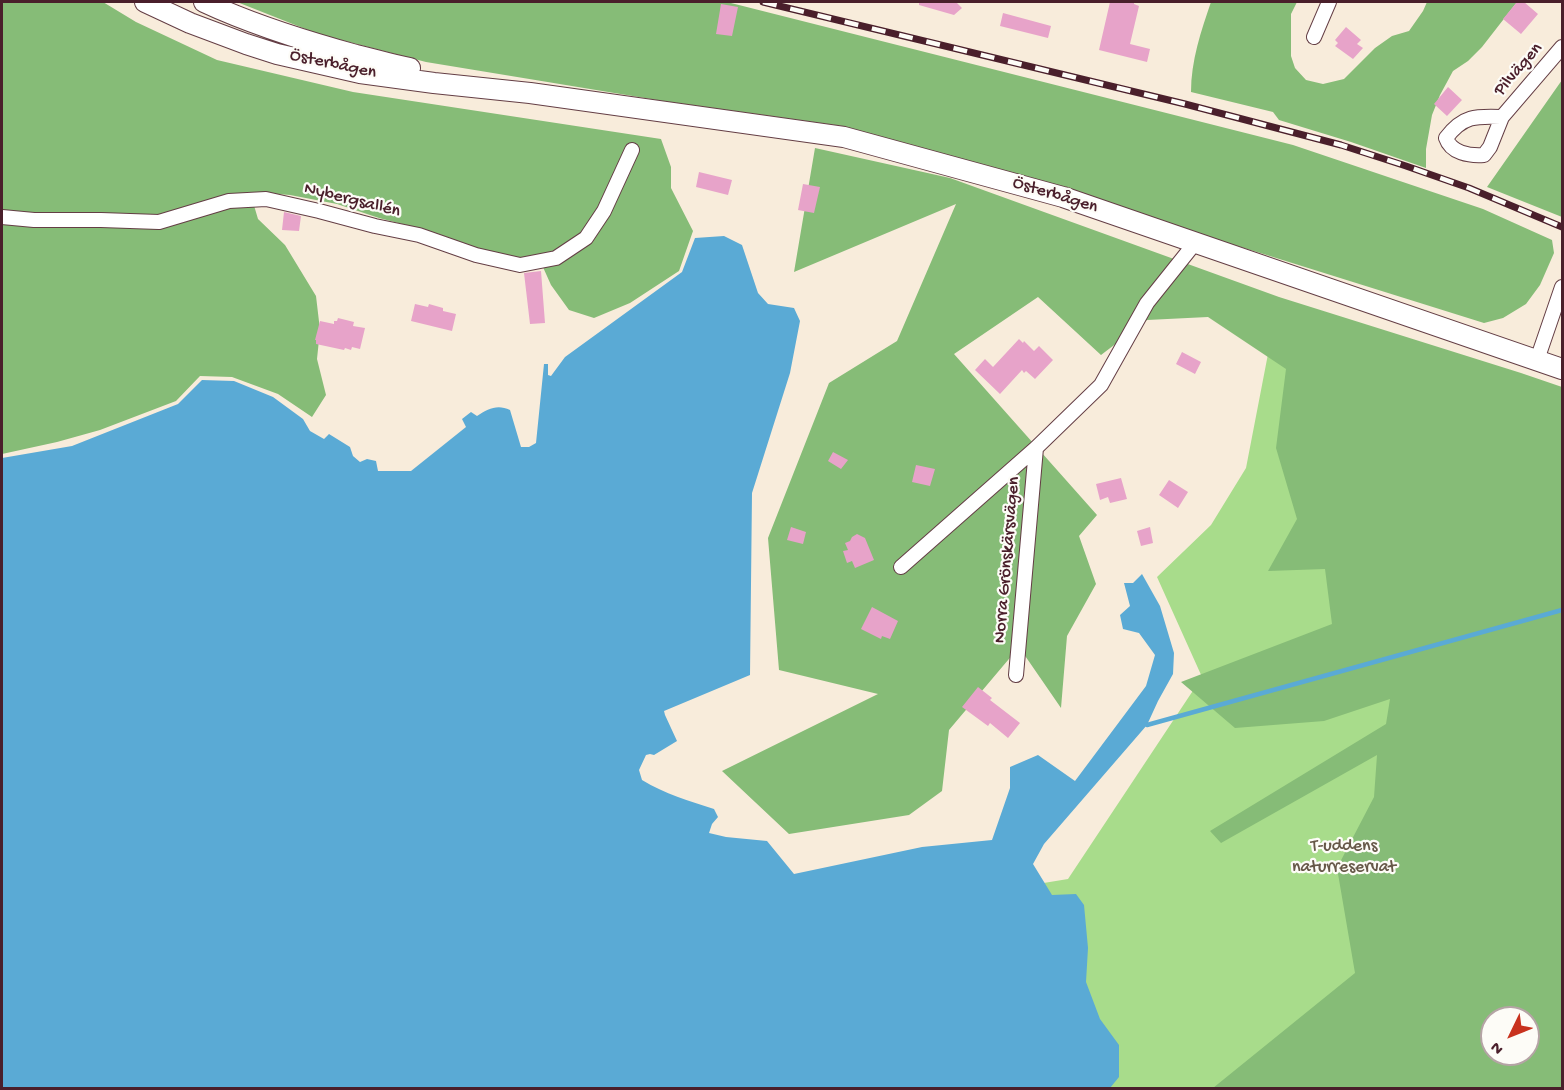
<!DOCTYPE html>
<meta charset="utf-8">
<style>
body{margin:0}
#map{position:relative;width:1564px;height:1090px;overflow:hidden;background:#f8ecdb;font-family:"Gochi Hand",sans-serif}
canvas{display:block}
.frame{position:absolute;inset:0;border:3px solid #4a1f2b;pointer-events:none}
.north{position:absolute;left:1480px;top:1006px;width:60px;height:60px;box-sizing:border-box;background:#fdfcf7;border:2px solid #b5a4a5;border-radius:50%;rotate:227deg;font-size:16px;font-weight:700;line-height:24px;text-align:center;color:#4a1f2b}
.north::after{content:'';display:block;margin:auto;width:21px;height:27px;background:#c8321e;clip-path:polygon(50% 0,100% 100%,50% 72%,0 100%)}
</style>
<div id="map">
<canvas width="1564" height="1090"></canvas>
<div class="frame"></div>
<div class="north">N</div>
</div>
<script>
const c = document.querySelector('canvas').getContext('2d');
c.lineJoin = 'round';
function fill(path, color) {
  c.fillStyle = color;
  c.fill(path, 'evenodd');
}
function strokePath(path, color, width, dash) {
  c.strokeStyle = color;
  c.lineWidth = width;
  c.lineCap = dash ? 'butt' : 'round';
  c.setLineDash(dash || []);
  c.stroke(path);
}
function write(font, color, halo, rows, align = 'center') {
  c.font = font + ' "Gochi Hand",sans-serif';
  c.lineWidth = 4.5;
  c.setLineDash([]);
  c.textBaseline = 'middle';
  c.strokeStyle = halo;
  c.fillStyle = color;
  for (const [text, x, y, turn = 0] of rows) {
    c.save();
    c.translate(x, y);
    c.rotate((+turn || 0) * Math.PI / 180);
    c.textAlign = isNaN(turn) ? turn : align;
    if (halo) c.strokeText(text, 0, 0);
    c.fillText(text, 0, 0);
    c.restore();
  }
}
const green = new Path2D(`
 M1279 297 1562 1088H891L995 891 1068 879 1202 677 1157 577 1211 525 1246 468ZM1492 1018H1528V1054H1492Z`);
const forest = new Path2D(`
 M2 2H103L136 22 217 60 353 92 661 139 671 167V188L693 231 679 271 630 303 594 318 569 310 551 285 538 256 516 258 478 250 429 231 379 218 337 204 290 195 250 192 258 219 285 245 316 296 320 330 317 359 326 395 312 417 278 394 232 377 200 376 176 401 100 430 57 442 2 454Z
 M237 2H727L1293 145 1483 209 1552 240 1554 253 1540 285 1526 304 1503 318 1484 323 1257 252 842 126 663 101 426 62 318 34Z
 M1211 2H1297L1291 14V56L1295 68 1306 80 1323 84 1344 79 1375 48 1392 36 1409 31 1423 11 1427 2H1517L1482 47 1468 61 1453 71 1440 95 1432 115 1426 149V168L1351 142 1279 120 1273 112 1191 92C1191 61 1201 31 1211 2Z
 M1562 80V217L1487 187Z
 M815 148 950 178 1279 297 1521 373 1562 387V1088H1213L1355 973 1337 868 1374 797 1377 755 1221 843 1210 831 1386 724 1390 699 1324 721 1235 728 1181 682 1332 624 1325 569 1268 571 1297 519 1276 448 1286 369 1208 317 1147 320 1101 355 1038 297 954 354 1097 515 1079 536 1096 584 1067 636 1061 708 1019 647 949 730 942 791 909 815 789 834 722 771 878 694 779 670 768 538 829 383 897 341 956 204 794 272ZM1492 1018H1528V1054H1492Z`);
const water = new Path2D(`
 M724 236 742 245 758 293 768 304 794 308 800 321 790 373 752 493 750 675 664 711 665 715 677 741 654 755 650 754 646 755 639 770 642 780C665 794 689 801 714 809L718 817 712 824 709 833 726 837 767 841 794 874 922 847 992 840 1010 788V767L1038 755 1075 781 1146 686 1155 655 1139 633 1123 629 1120 615 1130 606 1124 583H1133L1142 574 1160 606 1174 653 1173 674 1158 701 1147 725 1044 844 1033 864 1052 895 1076 894 1084 905 1088 948 1086 982 1100 1019 1119 1045V1077L1110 1088H2V458L72 446 178 404 202 380 234 381 273 397 303 419 310 431 324 439 329 434 350 447 353 456 360 462 367 459 376 461 378 471H411L466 427 462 419 471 412 477 416C488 409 497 404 510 410L521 447H529L536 443 544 364H548V375L551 376 565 357 682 272 695 238Z`);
const stream = new Path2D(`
 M1147 725 1562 610`);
const building = new Path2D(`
 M919 2H956L962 8 954 15 919 5Z
 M1110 2H1134V4L1139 6 1130 44 1150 49 1147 62 1099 50Z
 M1517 2H1524L1538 14 1521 34 1503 19Z
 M721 4 738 7 732 36 716 34Z
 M1003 13 1051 26 1048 38 1000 26Z
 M1346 27 1361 40 1357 44 1363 48 1353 59 1335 46 1338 43 1335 40Z
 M1448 87 1462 100 1447 116 1434 104Z
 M699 172 732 180 728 195 696 187Z
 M803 184 820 187 814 213 798 210Z
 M284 212 301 216 299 231 282 230Z
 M541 271 545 323 530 324 524 273Z
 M415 304 428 307 429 304 443 308V311L456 314 452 331 411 321Z
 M338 318 354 322 353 326 365 328 360 349 352 347 351 350 345 348 344 350 316 344V340H315L320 321 334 324V321H337Z
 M1019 339 1023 343 1024 341 1034 351 1039 346 1053 360 1035 379 1026 371 1024 373 1022 370 1000 394 975 370 985 359 993 367Z
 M1182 352 1201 362 1195 374 1176 364Z
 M833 452 848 460 841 469 828 461Z
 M916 465 935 469 930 486 912 482Z
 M1121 478 1127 499 1110 503 1108 497 1100 500 1096 484Z
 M1169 480 1188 492 1178 508 1159 495Z
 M791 527 806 532 803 544 787 540Z
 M1150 527 1153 543 1141 546 1137 531Z
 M857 534 865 538 874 560 855 568 852 561 847 563 843 551 848 550 845 543 850 541 852 537Z
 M872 607 898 621 890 639 882 636 881 639 861 629Z
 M978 687 992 698 990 700 1020 723 1008 738 990 723 988 726 962 707Z`);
const minor = new Path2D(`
 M1314 37 1329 2
 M1502 117C1477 116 1463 115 1446 138 1451 153 1469 156 1484 155L1490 147 1502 117 1562 47
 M2 217 34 220H101L159 222 229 201 266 199 319 211 375 226 419 235 476 255 520 265 556 258 586 238 604 211 632 150
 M1537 360 1562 287
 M901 567 1036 448 1101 385 1147 303 1195 243
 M1016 675 1036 448`);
const secondary = new Path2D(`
 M145 2 190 23 246 44 277 54 360 73 434 83 530 93 844 137 1063 197 1562 369
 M204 2C253 25 305 41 356 55 374 59 392 65 410 68`);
const rail = new Path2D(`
 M763 2 1185 104 1341 145 1406 166 1469 188 1562 227`);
const streetNames = [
 ["Österbågen",333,65,12],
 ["Pilvägen",1519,70,-49],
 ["Österbågen",1055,196,17],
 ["Nybergsallén",352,201,14],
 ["Norra Grönskärsvägen",1008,560,-85]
];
const parkNames = [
 ["T-uddens",1344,847],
 ["naturreservat",1344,868]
];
fill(green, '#a8dc8b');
fill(forest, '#86bc77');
fill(water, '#5aaad5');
strokePath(stream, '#5aaad5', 4.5);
fill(building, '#e7a3c9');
strokePath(minor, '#643e45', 16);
strokePath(secondary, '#643e45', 22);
strokePath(minor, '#fff', 14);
strokePath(secondary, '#fff', 20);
strokePath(rail, '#4a1f2b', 7);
strokePath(rail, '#fdfcf7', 4.5, [14]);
write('18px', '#4a1f2b', '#fdfcf7', streetNames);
write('18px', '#665848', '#fdfcf7', parkNames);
</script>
